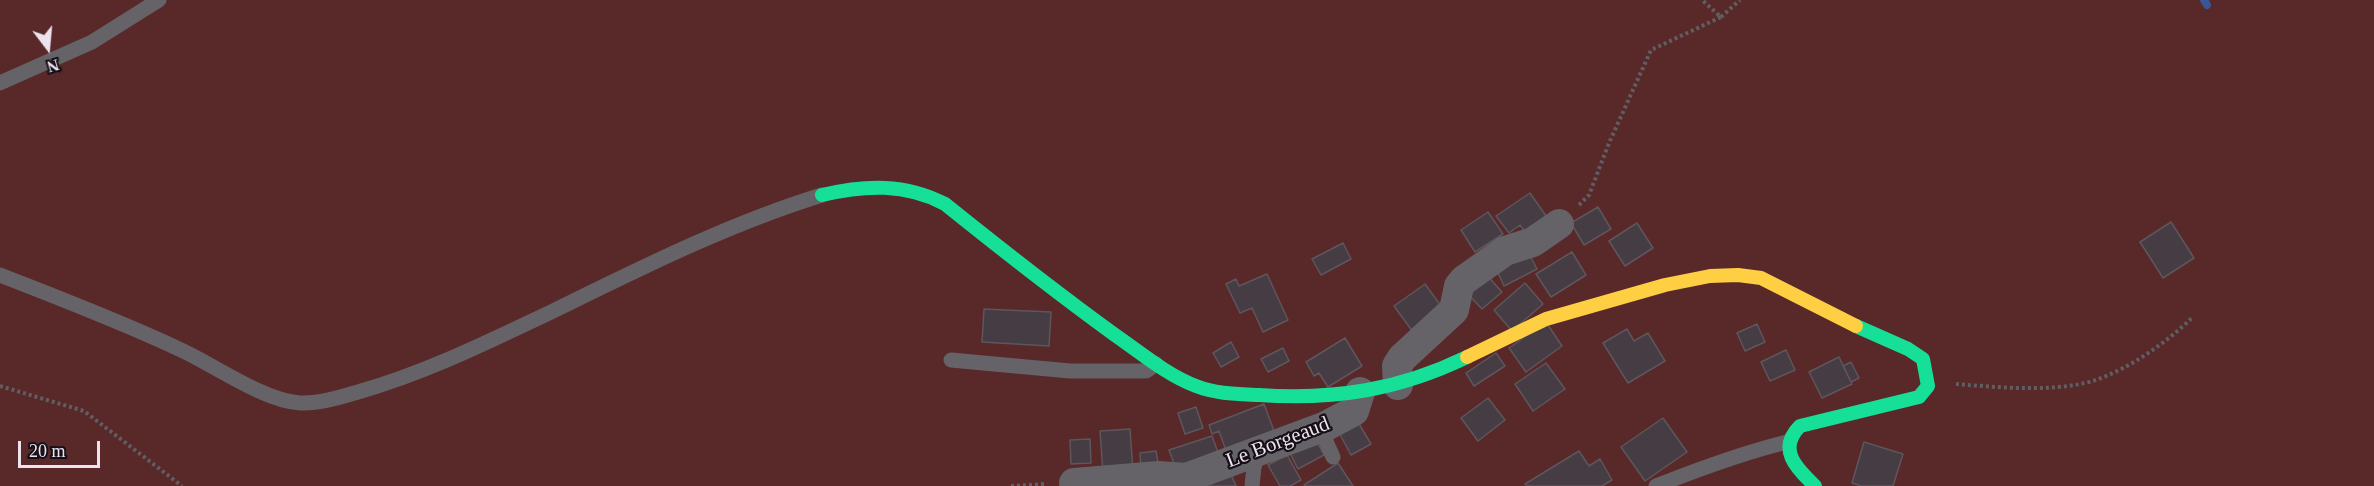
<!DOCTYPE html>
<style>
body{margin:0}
#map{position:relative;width:2374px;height:486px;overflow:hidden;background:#2f2730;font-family:"Times New Roman",serif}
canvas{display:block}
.north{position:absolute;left:18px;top:18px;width:60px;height:60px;-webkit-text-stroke:4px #160f17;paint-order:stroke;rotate:164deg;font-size:16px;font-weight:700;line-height:24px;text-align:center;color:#ede3ee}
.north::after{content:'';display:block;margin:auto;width:21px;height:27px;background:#ede3ee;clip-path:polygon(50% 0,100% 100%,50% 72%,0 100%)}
.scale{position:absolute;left:18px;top:441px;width:82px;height:27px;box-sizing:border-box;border:3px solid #ede3ee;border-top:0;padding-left:8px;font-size:18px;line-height:21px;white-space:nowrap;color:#ede3ee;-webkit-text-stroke:4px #160f17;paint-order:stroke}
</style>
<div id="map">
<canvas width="2374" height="486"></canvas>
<div class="north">N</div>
<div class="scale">20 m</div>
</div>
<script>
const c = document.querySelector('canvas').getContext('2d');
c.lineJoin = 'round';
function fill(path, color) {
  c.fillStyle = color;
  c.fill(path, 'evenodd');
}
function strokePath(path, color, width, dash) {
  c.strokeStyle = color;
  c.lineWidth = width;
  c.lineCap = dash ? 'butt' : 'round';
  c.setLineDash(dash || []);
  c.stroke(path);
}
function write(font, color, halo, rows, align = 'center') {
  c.font = font + ' "Times New Roman",serif';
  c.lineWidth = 4.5;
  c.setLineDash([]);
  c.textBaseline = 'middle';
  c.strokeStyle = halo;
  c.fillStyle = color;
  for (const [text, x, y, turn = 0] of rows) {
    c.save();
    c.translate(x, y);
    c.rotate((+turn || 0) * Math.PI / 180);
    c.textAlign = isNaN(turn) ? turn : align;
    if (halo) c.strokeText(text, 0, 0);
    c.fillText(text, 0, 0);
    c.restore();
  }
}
const green = new Path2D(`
 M0 0H2374V486H0Z`);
const stream = new Path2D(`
 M2204 0 2207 5`);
const building = new Path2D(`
 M1530 193 1551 223 1529 238 1520 225 1509 233 1496 216Z
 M1598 207 1611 229 1584 245 1571 223Z
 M1488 212 1503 234 1475 252 1461 230Z
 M2171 222 2194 258 2163 278 2140 242Z
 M1637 223 1653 248 1625 266 1609 241Z
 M1343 243 1351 259 1321 275 1312 259Z
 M1526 248 1537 269 1504 286 1494 264Z
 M1572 252 1586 275 1551 297 1536 274Z
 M1483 271 1502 292 1482 309 1463 289Z
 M1267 274 1288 320 1263 332 1252 308 1240 313 1226 284 1236 279 1239 286Z
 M1525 283 1543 304 1512 331 1494 310Z
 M1425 284 1444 310 1413 332 1394 306Z
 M984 309 1051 312 1049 346 982 342Z
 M1546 322 1562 346 1526 372 1509 348Z
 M1757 324 1765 342 1745 351 1737 333Z
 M1627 329 1634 341 1648 333 1665 361 1628 383 1603 343Z
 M1345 338 1362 366 1328 387 1319 373 1314 376 1306 362Z
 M1231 342 1239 357 1221 367 1213 353Z
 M1283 348 1289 361 1268 372 1261 359Z
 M1786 350 1795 370 1770 381 1761 362Z
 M1496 353 1505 366 1474 386 1466 373Z
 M1839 357 1852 384 1822 398 1809 372Z
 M1851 362 1859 378 1851 382 1843 366Z
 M1546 363 1565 389 1533 411 1515 384Z
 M1488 398 1505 420 1478 441 1461 418Z
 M1264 404 1277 439 1228 456 1219 431 1212 434 1209 425Z
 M1196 407 1203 428 1185 434 1178 413Z
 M1355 417 1371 444 1351 455 1336 427Z
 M1663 418 1687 452 1645 481 1621 447Z
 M1130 429 1133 471 1103 473 1100 431Z
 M1313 435 1324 455 1298 469 1288 449Z
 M1212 436 1220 458 1178 475 1169 450Z
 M1090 439 1091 463 1071 464 1070 440Z
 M1864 442 1903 454 1893 486H1862L1852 483Z
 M1156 451 1159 468 1141 471 1140 453Z
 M1579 451 1589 466 1600 459 1612 480 1602 486H1527L1525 484Z
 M1287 455 1301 480 1290 486H1280L1268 465Z
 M1338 463 1353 486H1305L1304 485Z
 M1229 470 1236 486H1210L1207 479Z`);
const path = new Path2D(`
 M1721 17 1740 0
 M1579 205 1589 195 1609 143 1651 50 1721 17 1702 0
 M1956 384C1995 387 2036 391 2075 385 2116 379 2164 345 2193 317
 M0 386 84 411 182 486
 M1011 486 1046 484`);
const lane = new Path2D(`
 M0 83 92 42 159 0
 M0 275C61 299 122 322 181 350 214 365 264 401 300 403 319 404 341 397 358 392 425 373 488 342 551 312 639 269 728 224 822 195
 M951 360 1070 371H1146L1156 364
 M1320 428 1333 457
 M1252 486 1254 467 1259 451
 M1656 486C1699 469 1742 453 1787 442`);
const street = new Path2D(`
 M1398 385 1397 366 1402 358 1454 310 1459 286 1464 280 1505 251 1533 242 1559 224
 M1074 483 1159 476 1186 478 1326 426 1354 411 1360 392`);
const fast = new Path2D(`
 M822 195C865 185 905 183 945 204 1001 249 1057 293 1115 335 1141 353 1167 375 1196 386 1216 394 1238 394 1259 395 1335 400 1399 390 1467 357
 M1815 486C1796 468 1777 449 1800 426L1919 397 1928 386 1923 359 1908 349 1856 326`);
const slow = new Path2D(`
 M1467 357 1546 319 1665 285 1710 276 1738 275 1761 278 1856 326`);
const streetNames = [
 ["Le Borgeaud",1278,443,-21]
];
fill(green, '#592829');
strokePath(stream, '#3a5695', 8);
fill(building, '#453d43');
strokePath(building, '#5e565c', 1.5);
strokePath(path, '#615e63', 4, [3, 3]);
strokePath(lane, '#656367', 15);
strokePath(street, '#656367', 30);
strokePath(fast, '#16e098', 14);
strokePath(slow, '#ffcf43', 14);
write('21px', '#ede3ee', '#160f17', streetNames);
</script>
